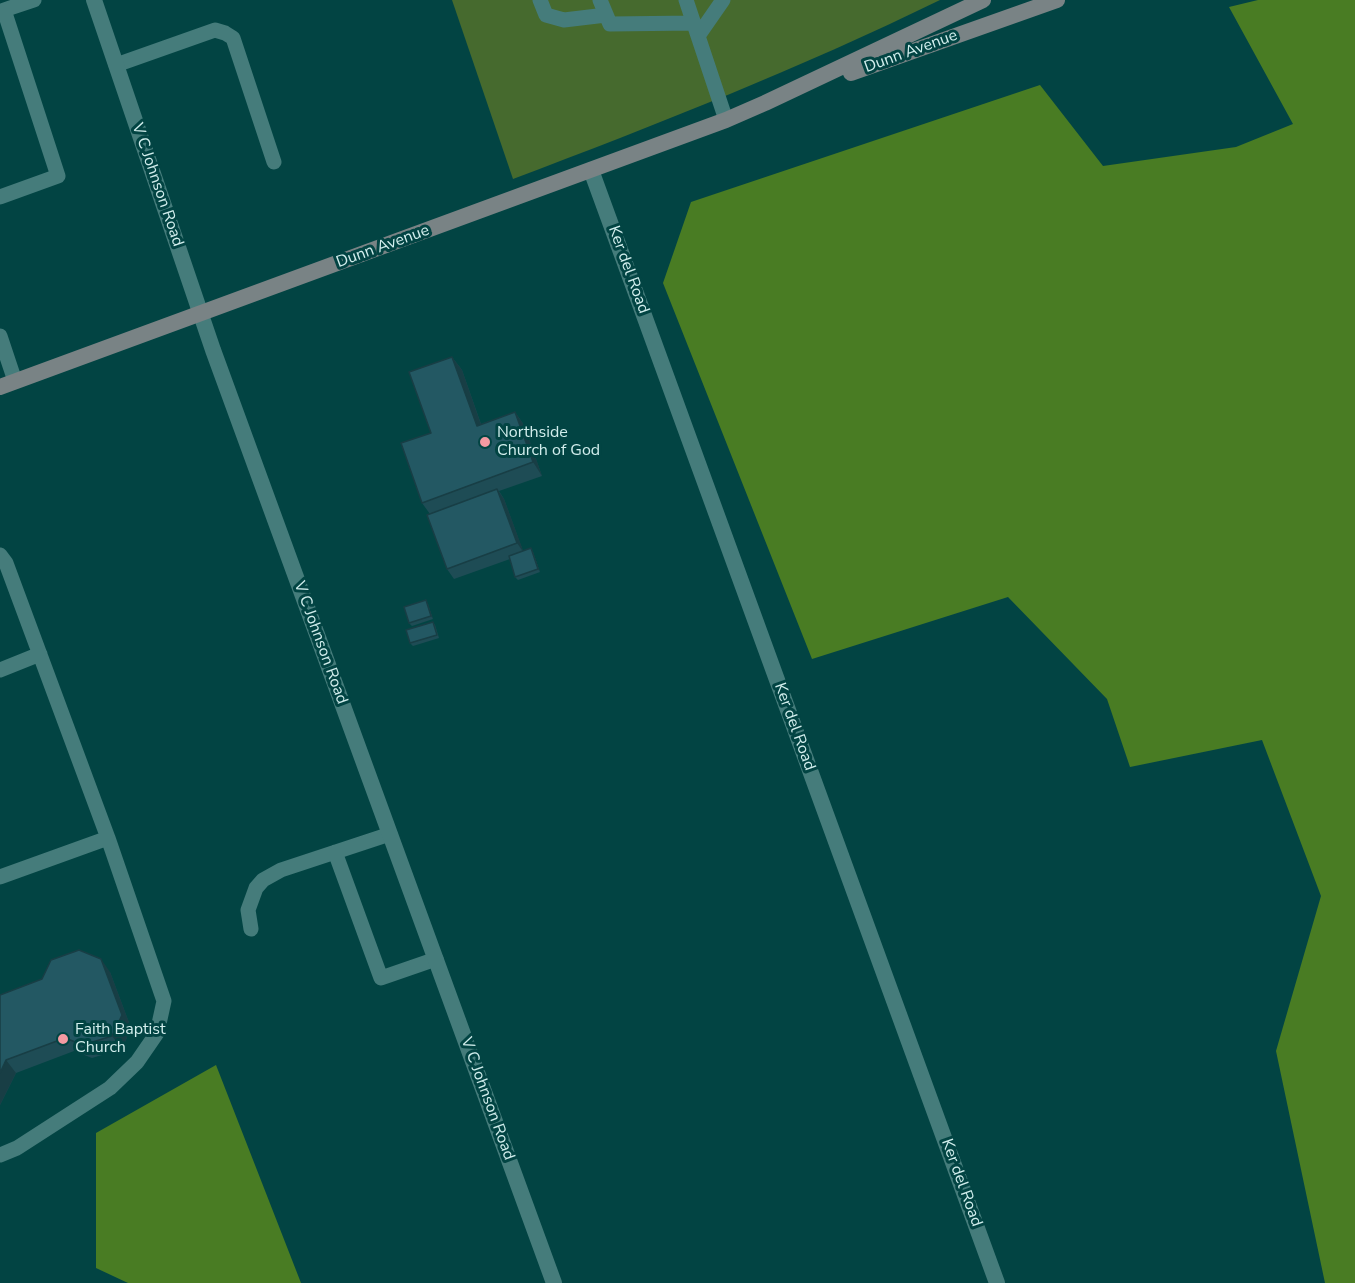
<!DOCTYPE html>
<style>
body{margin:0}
canvas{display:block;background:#024443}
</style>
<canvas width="1355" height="1283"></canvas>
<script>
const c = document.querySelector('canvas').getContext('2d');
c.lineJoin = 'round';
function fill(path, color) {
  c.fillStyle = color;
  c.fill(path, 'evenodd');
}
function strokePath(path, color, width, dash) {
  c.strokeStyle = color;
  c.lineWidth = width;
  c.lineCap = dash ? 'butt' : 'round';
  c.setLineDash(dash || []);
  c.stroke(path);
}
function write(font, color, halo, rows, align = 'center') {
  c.font = font + ' "Nunito Sans",sans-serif';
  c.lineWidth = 6;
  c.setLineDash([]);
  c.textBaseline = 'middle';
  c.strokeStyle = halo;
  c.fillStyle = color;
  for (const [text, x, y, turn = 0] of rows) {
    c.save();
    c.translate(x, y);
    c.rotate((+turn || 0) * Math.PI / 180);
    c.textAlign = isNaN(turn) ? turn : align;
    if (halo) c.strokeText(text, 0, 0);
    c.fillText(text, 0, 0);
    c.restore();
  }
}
const green = new Path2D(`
 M452 0H940C801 68 658 124 513 179Z`);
const forest = new Path2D(`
 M1258 0H1355V1283H1325L1276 1051 1321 896 1262 740 1130 767 1107 699 1008 597 812 659 663 283 691 202 1040 85 1103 166 1236 147 1293 124 1229 7Z
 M216 1065 301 1283H128L96 1268V1133Z`);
const service = new Path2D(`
 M540 0 546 15 564 20 606 15
 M600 0 610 24 694 23
 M686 0 726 120
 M698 36 723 0
 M116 65 215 30 225 33 233 38 274 162
 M0 197 58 176 4 10 34 0
 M0 336 15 381
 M0 555 6 563 108 838 0 877
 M0 670 40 654
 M335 852 381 978 436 959
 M251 929 248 910 256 888 263 880 281 870 390 834
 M0 1155 17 1148 110 1088 137 1062 157 1033 164 1001 108 838`);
const minor = new Path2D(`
 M94 0 213 350 554 1283
 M591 170 997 1283`);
const secondary = new Path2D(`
 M851 73 1057 0
 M0 387 726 120 765 103 983 0`);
const wall = new Path2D(`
 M452 357 462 370 481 424 515 412 524 425 542 476 499 491 504 499 523 551 533 552 540 572 518 580 515 577 510 559 454 579 447 569 430 514 422 503Z
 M428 604 433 619 412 626 409 623Z
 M433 622 435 625 439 638 413 646 410 643Z
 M110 972 131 1028 122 1049 92 1058 74 1051 16 1073 0 1105V995Z`);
const shadedWall = new Path2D(`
 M452 357 462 370 486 439 477 426Z
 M515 412 524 425 542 476 533 462Z
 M497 489 504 499 524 553 517 543Z
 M531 548 533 552 540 572 538 569Z
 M426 600 428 604 433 619 431 616Z
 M101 959 110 972 131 1028 122 1049 112 1036Z
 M6 1060 16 1073 0 1105V1073Z`);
const building = new Path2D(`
 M452 357 477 426 515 412 533 462 422 503 401 443 431 433 409 372Z
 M497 489 517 543 447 569 427 515Z
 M531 548 538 569 515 577 509 556Z
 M426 600 431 616 409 623 404 607Z
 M433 622 437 635 410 643 406 630Z
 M79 950 101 959 122 1015 112 1036 83 1045 65 1038 6 1060 0 1073V995L42 979 51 960Z`);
const markers = [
 [485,442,6,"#f49aa2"],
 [63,1039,6,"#f49aa2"]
];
const streetNames = [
 ["Dunn Avenue",911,52,-20],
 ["V C Johnson Road",157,185,71],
 ["Dunn Avenue",383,247,-20],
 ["Ker del Road",628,270,70],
 ["V C Johnson Road",320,643,70],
 ["Ker del Road",794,727,70],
 ["V C Johnson Road",487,1099,70],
 ["Ker del Road",961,1183,70]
];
const poiNames = [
 ["Northside",497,433],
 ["Church of God",497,451],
 ["Faith Baptist",75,1030],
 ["Church",75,1048]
];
fill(green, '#466a2e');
fill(forest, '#497c23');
strokePath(service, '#457c7b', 15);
strokePath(minor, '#457c7b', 16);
strokePath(secondary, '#798385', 16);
fill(wall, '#1e4c55');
fill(shadedWall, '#183e45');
fill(building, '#235863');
strokePath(building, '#183e45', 1.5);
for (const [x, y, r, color] of markers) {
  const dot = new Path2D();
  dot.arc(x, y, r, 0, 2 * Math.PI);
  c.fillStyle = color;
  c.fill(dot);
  strokePath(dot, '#024443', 2);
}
write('16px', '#d2eeed', '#024443', streetNames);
write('16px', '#d2eeed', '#024443', poiNames, 'left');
</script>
